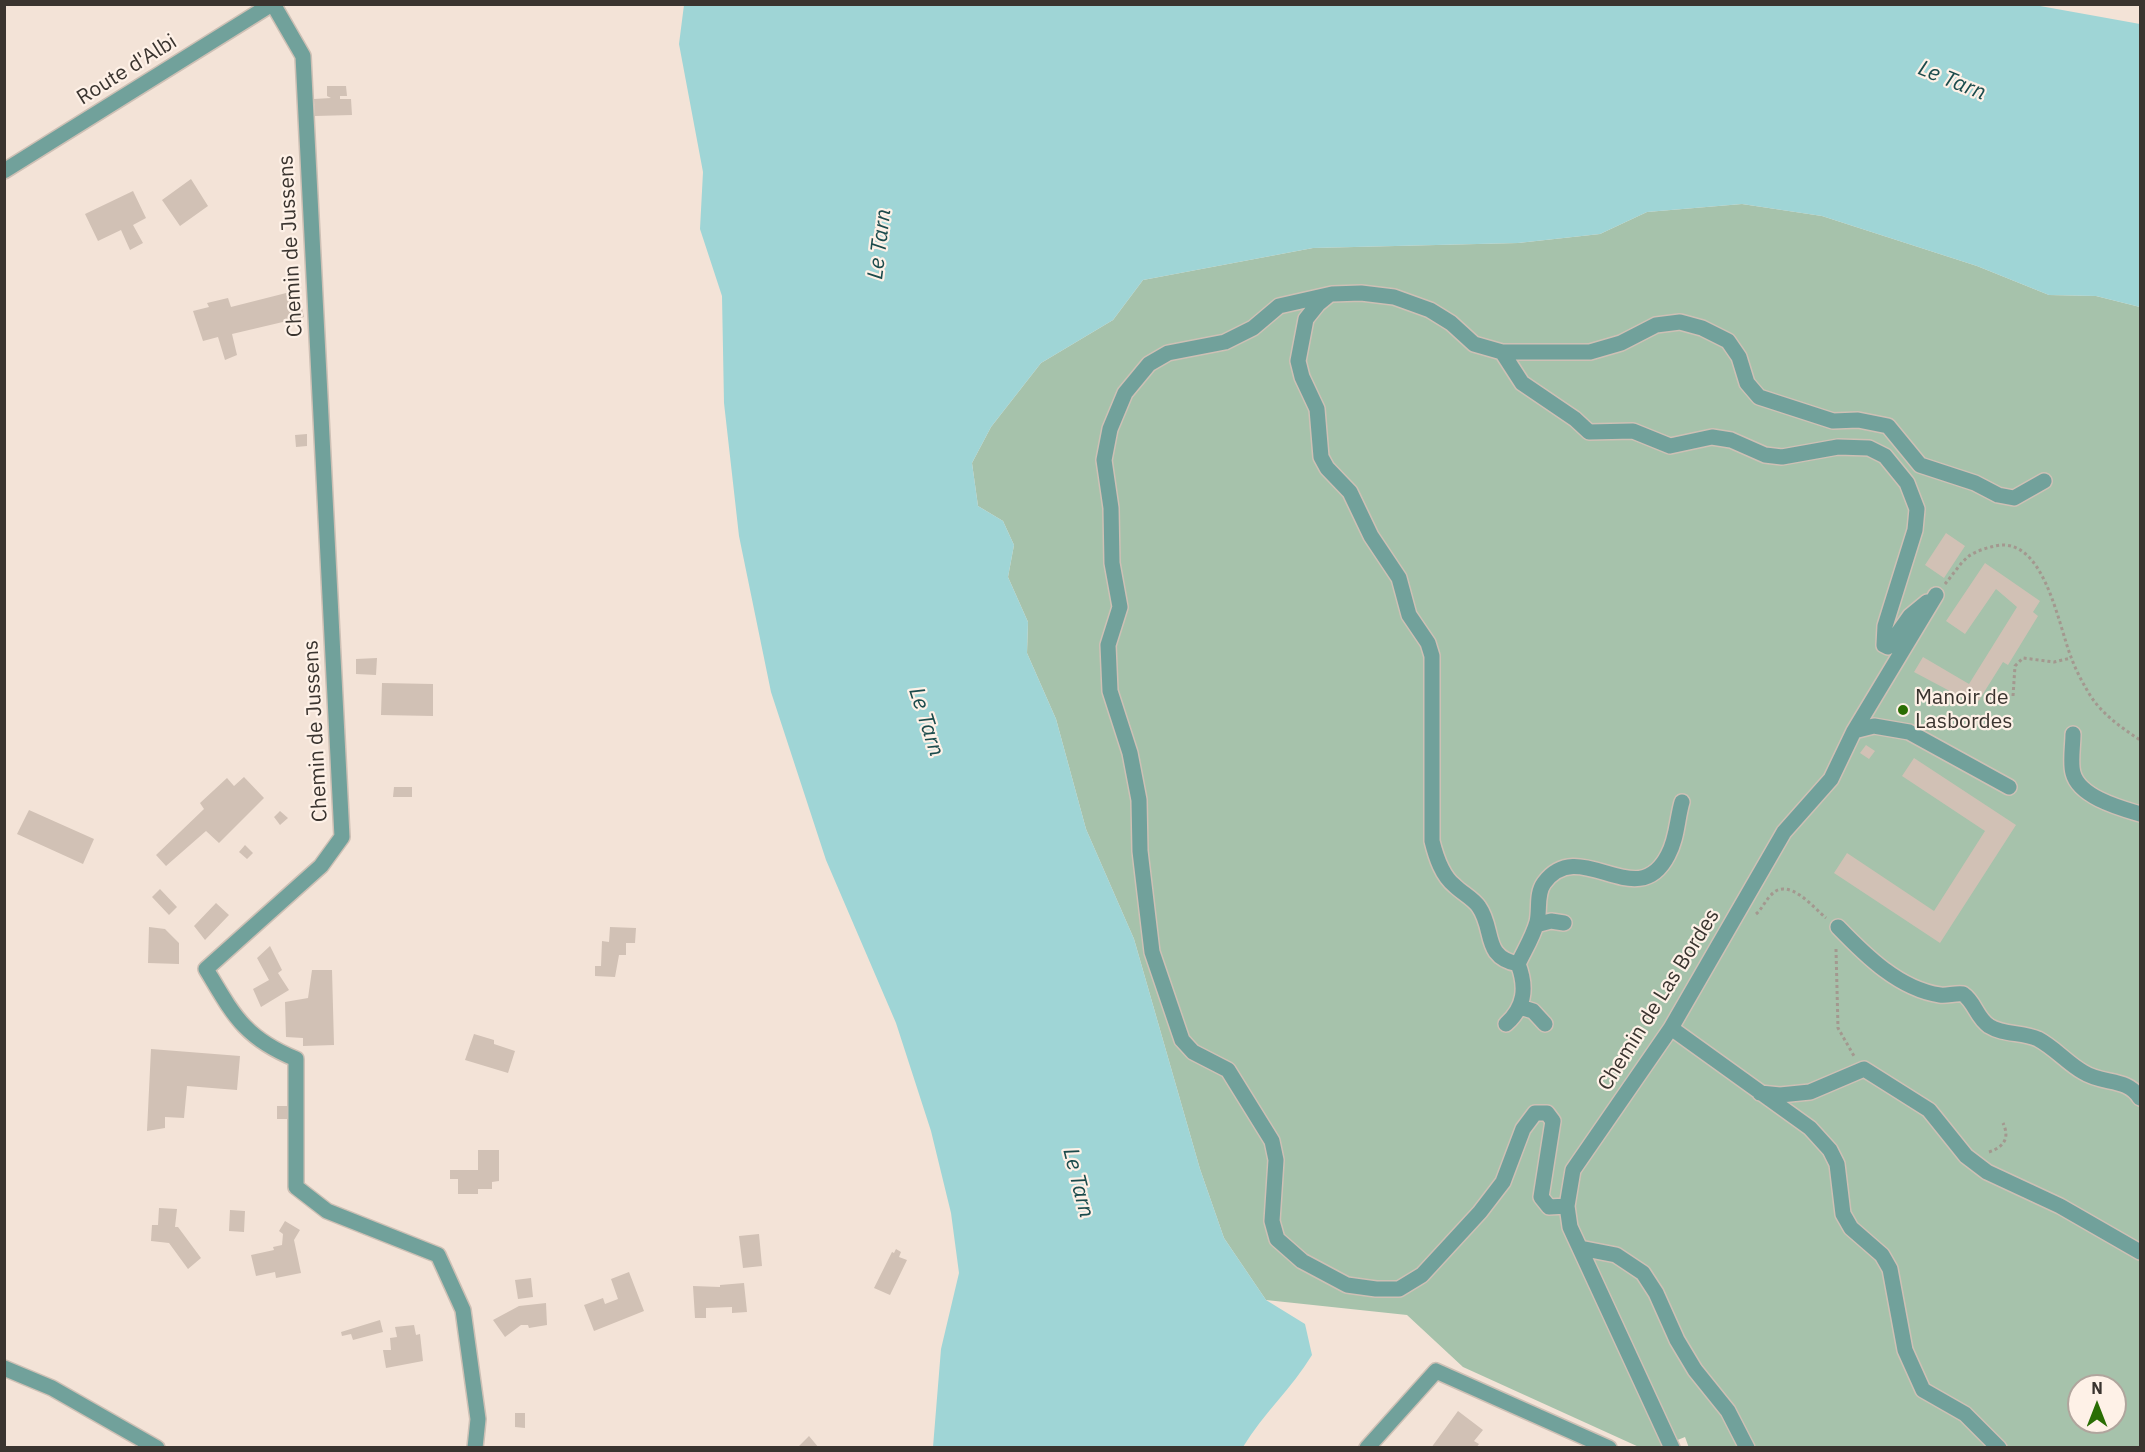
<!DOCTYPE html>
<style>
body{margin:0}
#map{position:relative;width:2145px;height:1452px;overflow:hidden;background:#f3e3d7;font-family:"IBM Plex Sans",sans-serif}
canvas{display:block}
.frame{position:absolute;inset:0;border:6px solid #3a342f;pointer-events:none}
.north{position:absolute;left:2067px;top:1374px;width:60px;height:60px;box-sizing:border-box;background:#fef1e7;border:2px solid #b0a59d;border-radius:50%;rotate:0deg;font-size:16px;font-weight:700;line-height:24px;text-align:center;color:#3a342f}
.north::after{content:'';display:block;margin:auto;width:21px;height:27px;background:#2a6d03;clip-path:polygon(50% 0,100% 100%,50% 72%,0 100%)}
</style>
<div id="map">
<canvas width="2145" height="1452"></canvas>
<div class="frame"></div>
<div class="north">N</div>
</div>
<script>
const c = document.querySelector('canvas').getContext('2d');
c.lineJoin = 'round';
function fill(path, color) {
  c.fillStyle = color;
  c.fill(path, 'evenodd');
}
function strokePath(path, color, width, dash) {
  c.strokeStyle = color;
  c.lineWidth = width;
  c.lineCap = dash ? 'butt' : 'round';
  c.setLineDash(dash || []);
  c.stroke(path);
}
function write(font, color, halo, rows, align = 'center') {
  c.font = font + ' "IBM Plex Sans",sans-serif';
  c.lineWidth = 4.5;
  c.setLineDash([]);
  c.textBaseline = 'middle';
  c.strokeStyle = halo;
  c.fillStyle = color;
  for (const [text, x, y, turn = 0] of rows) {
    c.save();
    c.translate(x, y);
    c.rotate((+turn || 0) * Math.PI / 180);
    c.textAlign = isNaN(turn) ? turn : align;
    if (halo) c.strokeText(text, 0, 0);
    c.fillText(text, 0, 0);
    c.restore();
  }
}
const green = new Path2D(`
 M1742 204 1822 216 1977 266 2049 295 2096 296 2140 307V1447L1689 1448 1685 1437 1660 1447H1639L1463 1367 1407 1315 1266 1300 1224 1238 1200 1169 1134 939 1086 829 1056 719 1027 653 1028 622 1008 577 1014 545 1003 521 978 506 972 463 991 427 1041 363 1113 320 1143 280 1313 248 1518 243 1600 234 1647 212ZM2079 1386H2115V1422H2079Z`);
const water = new Path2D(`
 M684 5 2029 4 2140 24V307L2096 296 2049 295 1977 266 1822 216 1742 204 1647 212 1600 234 1518 243 1313 248 1143 280 1113 320 1041 363 991 427 972 463 978 506 1003 521 1014 545 1008 577 1028 622 1027 653 1056 719 1086 829 1134 939 1200 1169 1224 1238 1266 1300 1305 1324 1312 1355C1292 1388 1263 1414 1243 1447H933L941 1349 959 1273 951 1213 931 1131 896 1023 826 860 771 692 739 536 724 403 722 296 700 229 703 172 679 44Z`);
const building = new Path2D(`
 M327 86H346L347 96H340V99H351L352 115 315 116 314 99 331 98 327 96Z
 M191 179 208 206 180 226 162 200Z
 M133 191 146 218 133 225 143 243 130 250 121 230 98 241 85 214Z
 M298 290 304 317 232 334 237 355 225 360 218 337 203 341 193 311 209 307 207 303 228 298 231 307Z
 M307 434V446L296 447 295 435Z
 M1946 533 1965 546 1944 578 1925 565Z
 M1985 563 2040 601 2033 612 2038 616 2008 665 2003 662 1976 705 1914 672 1923 657 1969 684 2017 607 1996 589 1965 634 1946 621Z
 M377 658 376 675 356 674V659Z
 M382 683 433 684V716L381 715Z
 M1866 745 1875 751 1869 759 1860 753Z
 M1914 758 2016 825 1940 943 1834 873 1847 853 1934 911 1985 831 1902 776Z
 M244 777 264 798 219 843 206 831 166 866 156 855 204 809 200 803 227 778 234 786Z
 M394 787H412V797H393Z
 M29 810 94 839 83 864 17 834Z
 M280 811 288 818 280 825 274 817Z
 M245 845 253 853 247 859 239 852Z
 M160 889 177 907 169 915 152 897Z
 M216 903 229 915 205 940 194 926Z
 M149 927 165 929 179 943V964L148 963Z
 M610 927 636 928 635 943H626V955H619L615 977 595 976V966H601L602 941 609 942Z
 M270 946 282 970 278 973 289 990 261 1007 253 989 269 980 257 958Z
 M312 970H332L334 1045 303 1046V1038L286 1037 285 1002 308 998Z
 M474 1034 494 1040V1044L515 1051 508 1073 465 1060Z
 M151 1049 240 1056 237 1090 187 1086 184 1118 165 1117V1128L147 1131Z
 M277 1106H287L288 1119H277Z
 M478 1150H499V1181L492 1182V1189H478V1194H458V1179H450V1170H478Z
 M159 1208 177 1209 175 1227H178L201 1258 188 1269 169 1243 151 1241 152 1225H158Z
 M230 1210 245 1211 244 1232 229 1231Z
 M285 1221 300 1230 294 1240 301 1273 276 1278 275 1272 256 1276 251 1255 274 1250 273 1247 282 1245 283 1234 279 1231Z
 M759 1234 762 1266 743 1268 739 1236Z
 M896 1249 901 1252 899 1257 907 1260 890 1295 874 1288 892 1252 894 1253Z
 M629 1272 644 1311 594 1331 584 1305 603 1298 605 1304 618 1299 611 1279Z
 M531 1278 533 1297 518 1299 515 1280Z
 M744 1283 747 1312 732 1313V1307L706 1308V1318H695L693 1286 720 1287V1285Z
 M546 1303 547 1325 529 1328 528 1325H521L505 1337 493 1320 519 1306Z
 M380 1320 383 1332 353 1340 351 1334 342 1336 341 1332Z
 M414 1325 416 1335 420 1334 423 1361 386 1368 383 1350H391L390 1338 397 1337 395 1327Z
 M1458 1411 1483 1430 1474 1441 1479 1444 1476 1448H1431Z
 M515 1413H525V1428L515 1427Z
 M809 1436 819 1448H797Z`);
const path = new Path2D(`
 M1945 584C1952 576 1960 563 1969 556 1976 551 1986 548 1995 546 2044 535 2058 624 2071 657 2075 668 2081 680 2087 690 2099 712 2119 726 2140 740
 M2013 696 2015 666 2023 658 2054 662 2071 658
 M1756 914C1762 909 1765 901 1771 895 1788 876 1813 907 1826 918
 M1836 949 1838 1028 1854 1056
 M1989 1152C2004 1147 2010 1138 2003 1123`);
const minor = new Path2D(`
 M273 4 303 56 342 837 321 866 206 969C233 1014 244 1038 296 1059V1187L327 1211 438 1255 463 1310 478 1419 475 1448
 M4 171 272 4
 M1329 295 1318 304 1306 319 1298 361 1302 377 1317 409 1321 457 1327 468 1350 492 1371 536 1399 578 1409 615 1428 643 1432 656V841C1436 857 1442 876 1455 886 1462 893 1474 899 1479 907 1495 930 1482 957 1518 964 1527 987 1525 1007 1506 1024
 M1502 352 1522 383 1575 419 1589 432 1633 431 1670 446 1712 437 1731 440 1765 455 1782 457 1838 447 1869 448 1885 456 1907 483 1917 509 1915 530 1885 626 1884 645 1888 647 1910 616 1927 602
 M1854 731 1874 726 1909 732 2009 787
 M2073 734C2073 746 2070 762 2073 773 2079 797 2120 808 2140 814
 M1536 925 1551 921 1564 923
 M1838 927C1865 955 1899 989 1940 995 1947 996 1955 993 1963 994 1975 1002 1976 1017 1989 1026 2003 1035 2023 1032 2038 1039 2055 1048 2067 1063 2083 1072 2103 1085 2127 1077 2140 1098
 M1518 964C1524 951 1533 937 1537 922 1540 909 1536 894 1544 883 1580 834 1637 916 1668 855 1677 839 1677 819 1682 802
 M1520 1007 1533 1011 1545 1024
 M1671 1028 1810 1128 1830 1150 1837 1164 1843 1214 1851 1228 1882 1255 1890 1269 1905 1350 1923 1390 1965 1414 1999 1448
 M1760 1093 1780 1095 1810 1092 1864 1069 1929 1110 1966 1156 1987 1172 2060 1206 2140 1252
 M1567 1206 1549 1207 1541 1197 1553 1121 1547 1113H1535L1523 1129 1503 1182 1480 1212 1422 1275 1399 1289H1376L1347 1285 1302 1261 1277 1239 1272 1221 1276 1160 1272 1141 1228 1070 1193 1052 1182 1040 1152 952 1140 851 1139 800 1130 753 1110 691 1108 645 1120 607 1112 563 1111 508 1104 460 1110 429 1125 393 1149 364 1168 353 1225 342 1253 328 1279 306 1332 294 1361 293 1394 297 1430 310 1451 323 1474 344 1502 352H1590L1621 343 1656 325 1680 322 1702 328 1728 341 1739 357 1747 383 1759 397 1833 421 1858 420 1888 426 1920 465 1975 483 1998 495 2014 498 2044 481
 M1580 1248 1616 1255 1643 1273 1656 1293 1677 1340 1695 1370 1728 1411 1747 1448
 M4 1368 52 1388 157 1448
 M1367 1448 1436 1371 1609 1448
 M1672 1448 1570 1227 1567 1206 1573 1170 1671 1028 1784 832 1831 779 1854 731 1936 595`);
const markers = [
 [1903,710,6,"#2a6d03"]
];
const streetNames = [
 ["Route d'Albi",127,70,-32],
 ["Chemin de Jussens",291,246,-93],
 ["Chemin de Jussens",316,731,-93],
 ["Chemin de Las Bordes",1659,1000,-58]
];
const poiNames = [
 ["Manoir de",1915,698],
 ["Lasbordes",1915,722]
];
const waterNames = [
 ["Le Tarn",1952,81,22],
 ["Le Tarn",880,244,-83],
 ["Le Tarn",926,722,72],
 ["Le Tarn",1078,1183,76]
];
fill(green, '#a6c2ab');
fill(water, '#9fd5d6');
fill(building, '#d1c1b5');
strokePath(minor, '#cec0b5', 18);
strokePath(path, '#a3988f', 3, [3, 3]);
strokePath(minor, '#71a19b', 15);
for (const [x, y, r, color] of markers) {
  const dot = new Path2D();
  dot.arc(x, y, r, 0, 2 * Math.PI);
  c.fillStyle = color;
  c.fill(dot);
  strokePath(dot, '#fef1e7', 2);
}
write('21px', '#3a342f', '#fef1e7', streetNames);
write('21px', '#3a342f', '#fef1e7', poiNames, 'left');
write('italic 22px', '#1b4b4c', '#fef1e7', waterNames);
</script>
